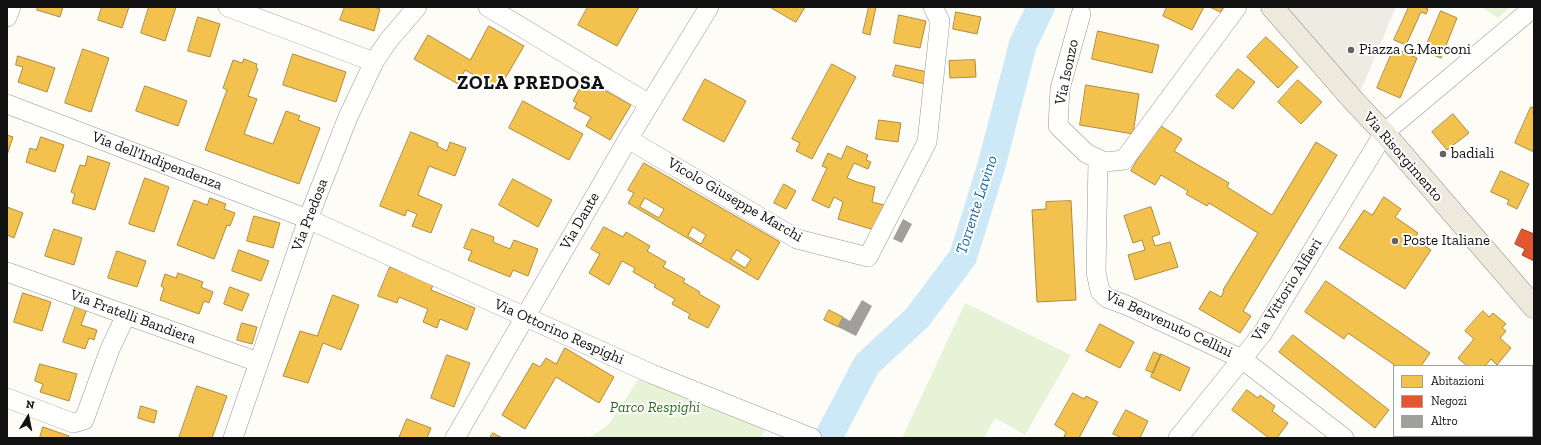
<!DOCTYPE html>
<style>
body{margin:0}
#map{position:relative;width:1541px;height:445px;overflow:hidden;background:#fdfcf7;font-family:"Zilla Slab",serif}
canvas{display:block}
.frame{position:absolute;inset:0;border:8px solid #111;pointer-events:none}
.legend{position:absolute;left:1393px;top:365px;width:140px;height:72px;box-sizing:border-box;background:#fff;border:1px solid #a0a0a0;margin:0;padding:5px 7px;list-style:none;font-size:12px;color:#111}
.legend li{display:flex;align-items:center;gap:8px;height:20px}
.legend b{width:20px;border:1px solid #a0a0a0}
.north{position:absolute;left:8px;top:397px;width:40px;height:40px;-webkit-text-stroke:3px #fff;paint-order:stroke;rotate:10deg;font-size:11px;font-weight:700;line-height:16px;text-align:center;color:#111}
.north::after{content:'';display:block;margin:auto;width:14px;height:18px;background:#111;clip-path:polygon(50% 0,100% 100%,50% 72%,0 100%)}
</style>
<div id="map">
<canvas width="1541" height="445"></canvas>
<div class="frame"></div>
<ul class="legend">
<li><b style="height:11px;background:#f2c14e"></b>Abitazioni</li>
<li><b style="height:11px;background:#e4572e"></b>Negozi</li>
<li><b style="height:11px;background:#a19f9c"></b>Altro</li>
</ul>
<div class="north">N</div>
</div>
<script>
const c = document.querySelector('canvas').getContext('2d');
c.lineJoin = 'round';
function fill(path, color) {
  c.fillStyle = color;
  c.fill(path, 'evenodd');
}
function strokePath(path, color, width, dash) {
  c.strokeStyle = color;
  c.lineWidth = width;
  c.lineCap = dash ? 'butt' : 'round';
  c.setLineDash(dash || []);
  c.stroke(path);
}
function write(font, color, halo, rows, align = 'center') {
  c.font = font + ' "Zilla Slab",serif';
  c.lineWidth = 4;
  c.setLineDash([]);
  c.textBaseline = 'middle';
  c.strokeStyle = halo;
  c.fillStyle = color;
  for (const [text, x, y, turn = 0] of rows) {
    c.save();
    c.translate(x, y);
    c.rotate((+turn || 0) * Math.PI / 180);
    c.textAlign = isNaN(turn) ? turn : align;
    if (halo) c.strokeText(text, 0, 0);
    c.fillText(text, 0, 0);
    c.restore();
  }
}
const green = new Path2D(`
 M1482 7H1510L1498 18Z
 M965 303 1071 355 1025 435 995 418 984 438H902Z
 M644 371 771 421 760 438H589L608 425Z`);
const plaza = new Path2D(`
 M1286 7H1396L1360 92Z`);
const homes = new Path2D(`
 M38 7H63L60 17 37 10Z
 M102 7H129L122 28 98 20Z
 M149 7H176L165 41 141 33Z
 M345 7H374L380 9 374 31 340 20Z
 M588 7H639L617 46 578 25Z
 M770 7H805L796 22Z
 M869 7H876L870 35 863 33Z
 M1167 7H1204L1192 30 1163 16Z
 M1210 7H1223L1221 12Z
 M1409 7H1424L1428 9 1426 14 1421 12 1406 45 1394 40Z
 M1441 11 1457 18 1441 58 1424 51Z
 M956 12 981 17 977 34 953 29Z
 M899 15 926 21 920 48 894 43Z
 M198 17 220 24 210 57 188 51Z
 M489 26 524 46 499 89 465 70 458 84 414 59 428 35 470 60Z
 M1098 31 1159 45 1152 73 1092 59Z
 M1266 37 1298 67 1278 88 1247 57Z
 M1394 48 1417 58 1400 98 1377 88Z
 M83 49 109 58 91 112 65 103Z
 M293 54 346 72 336 102 283 85Z
 M18 56 55 68 47 92 18 82 23 67 16 65Z
 M244 59 257 64 256 68 258 69 248 96 257 99 244 134 273 144 286 111 300 116 298 120 320 128 299 184 205 150 227 90 223 88 233 60 242 63Z
 M975 60 976 77 950 78 949 61Z
 M832 64 856 77 812 159 796 151 800 143 792 139Z
 M896 65 932 73 929 85 893 76Z
 M1238 69 1255 82 1233 109 1216 96Z
 M705 79 746 101 724 142 683 120Z
 M1298 80 1322 102 1301 124 1278 102Z
 M590 82 631 105 610 140 586 126 591 117 574 108 577 103 573 101 580 88 585 91Z
 M1086 85 1139 94 1133 134 1080 125Z
 M145 86 187 101 178 126 136 111Z
 M523 101 583 134 569 160 509 128Z
 M1531 107 1534 108V152L1515 143Z
 M1453 114 1469 133 1447 150 1432 132Z
 M879 120 901 123 898 142 876 139Z
 M1159 125 1182 139 1174 151 1229 183 1227 187 1272 215 1316 142 1337 155 1243 311 1251 316 1240 333 1199 309 1210 291 1221 297 1224 291 1223 290 1258 233 1209 203 1207 206 1186 194 1188 191 1161 175 1155 185 1131 171Z
 M411 132 438 143 437 146 447 151 450 142 466 148 455 176 429 166 418 195 442 205 431 233 412 226 417 214 407 210 405 216 380 206Z
 M7 135 13 137 7 155Z
 M41 137 64 145 55 172 26 162 30 148 36 150Z
 M847 146 868 155 866 160 871 162 868 169 854 163 847 178 857 182 875 187 872 202 888 206 874 230 838 219 843 202 834 197 829 208 812 200 827 168 822 166 828 153 841 159Z
 M88 156 110 163 95 210 72 203 75 194 71 192 80 165 85 166Z
 M644 163 780 242 758 280 628 203 634 193 628 190ZM645 198 664 209 659 218 640 207ZM693 227 706 235 701 244 688 236ZM737 250 751 259 745 268 731 259Z
 M1501 171 1529 184 1517 209 1507 204 1509 200 1491 192Z
 M145 178 169 187 154 232 129 224Z
 M513 179 552 200 538 227 499 205Z
 M784 184 796 191 786 209 774 203Z
 M1384 197 1401 209 1395 217 1418 233 1414 239 1431 250 1405 289 1339 248 1364 210 1372 215Z
 M210 198 226 204 224 209 235 213 230 226 227 225 214 259 177 245 194 200 207 205Z
 M1071 201 1076 300 1037 302 1032 210 1046 209V202Z
 M7 207 23 213 14 238 7 235Z
 M1151 207 1160 234 1152 237 1155 246 1170 242 1178 267 1135 280 1128 255 1145 250 1142 240 1133 243 1124 216Z
 M254 216 280 223 273 248 247 241Z
 M604 227 623 237 626 232 650 246 647 251 666 262 663 267 685 279 683 282 700 292 699 294 720 306 708 328 688 318 690 314 672 304 675 299 654 287 656 285 633 272 635 268 622 261 609 285 589 273 600 254 591 249Z
 M54 229 82 238 74 265 45 256Z
 M472 229 494 237 493 242 510 249 514 240 538 249 528 276 513 270 510 277 468 260 472 251 464 248Z
 M239 250 269 261 261 281 232 271Z
 M117 251 146 261 137 287 108 278Z
 M390 267 433 285 431 290 475 308 467 330 440 319 437 328 423 322 428 309 399 297 397 303 378 296Z
 M178 273 203 282 201 287 213 292 209 303 204 301 199 314 160 300 164 288 161 286 165 274 176 278Z
 M1326 281 1430 353 1421 366H1396L1348 333 1344 339 1305 312Z
 M230 287 249 294 242 311 224 304Z
 M23 293 51 302 42 331 14 322Z
 M333 295 359 305 341 350 323 343 308 383 283 376 300 331 317 336Z
 M76 305 87 309 81 325 97 330 94 340 89 338 85 349 63 342Z
 M829 310 843 317 838 327 824 320Z
 M1483 311 1489 317 1493 313 1506 324 1502 328 1506 331 1500 338 1511 348 1497 365 1491 359 1485 366H1467L1458 358 1474 339 1465 331Z
 M242 323 257 327 252 344 237 340Z
 M1100 324 1134 342 1120 368 1086 351Z
 M1293 335 1389 410 1375 428 1279 352Z
 M565 348 614 377 599 403 556 377 525 429 502 415 533 363 540 367 546 358 556 364Z
 M1154 352 1161 355 1153 373 1146 370Z
 M1161 354 1190 368 1180 391 1151 377Z
 M447 355 470 363 454 407 431 398Z
 M40 364 77 374 69 401 40 392 43 384 35 381Z
 M197 386 227 396 212 438H179Z
 M1532 388 1534 390V436L1532 438H1518L1515 436H1532Z
 M1247 390 1258 398 1260 395 1275 406 1272 411 1288 423 1277 438H1269L1232 410Z
 M1073 393 1084 399 1086 396 1098 402 1079 438H1066L1064 437 1066 432 1055 425Z
 M141 406 157 411 154 423 138 418Z
 M1126 410 1148 421 1140 438H1122L1113 434Z
 M407 419 431 428 427 438H399Z
 M43 427 69 436 68 438H40Z
 M493 433 502 438H490Z
 M1406 436H1450L1452 438H1409Z`);
const shops = new Path2D(`
 M1522 229 1534 234V261L1522 255 1525 249 1515 244Z`);
const river = new Path2D(`
 M828 438 867 364 917 318 963 257 991 167 1023 44 1041 7`);
const building = new Path2D(`
 M903 219 912 224 902 243 893 239Z
 M862 300 872 306 856 336 838 327 843 317 850 321Z`);
const minor = new Path2D(`
 M228 7 374 62
 M488 7 649 104
 M1081 14 1060 89 1058 126 1086 153 1098 159 1105 162 1124 160 1237 7
 M7 17 11 7
 M7 104 308 219 652 374 812 438
 M628 139 797 239 868 257 927 142 940 21 933 7
 M1098 159 1096 272 1100 291 1107 298 1126 305 1242 359 1344 438
 M7 272 258 362
 M7 398 73 423 84 420 110 349 126 315
 M233 438 308 219 348 117 374 62 388 41 417 7
 M455 438 628 139 709 7
 M1178 438 1262 334 1384 133 1534 7`);
const major = new Path2D(`
 M1272 7 1353 100 1384 133 1534 307`);
const markers = [
 [1351,50,4,"#646362"],
 [1443,154,4,"#646362"],
 [1395,241,4,"#646362"]
];
const poiNames = [
 ["Piazza G.Marconi",1359,50],
 ["badiali",1451,154],
 ["Poste Italiane",1403,241]
];
const streetNames = [
 ["Via Isonzo",1067,72,-78],
 ["Via Risorgimento",1403,157,49],
 ["Via dell'Indipendenza",157,161,21],
 ["Vicolo Giuseppe Marchi",735,200,30],
 ["Via Predosa",310,215,-69],
 ["Via Dante",580,221,-60],
 ["Via Vittorio Alfieri",1287,290,-58],
 ["Via Fratelli Bandiera",133,317,20],
 ["Via Benvenuto Cellini",1169,324,25],
 ["Via Ottorino Respighi",559,332,24]
];
const parkNames = [
 ["Parco Respighi",655,408]
];
const waterNames = [
 ["Torrente Lavino",977,205,-72]
];
const districtNames = [
 ["ZOLA PREDOSA",531,84]
];
fill(green, '#e7f3d7');
fill(plaza, '#edebe2');
fill(homes, '#f2c14e');
strokePath(homes, '#ae8c3c', 1);
fill(shops, '#e4572e');
strokePath(shops, '#a54225', 1);
strokePath(river, '#cde8f7', 28);
fill(building, '#a19f9c');
strokePath(minor, '#979795', 20);
strokePath(major, '#858482', 23);
strokePath(minor, '#fffffe', 19);
strokePath(major, '#ede9dc', 22);
for (const [x, y, r, color] of markers) {
  const dot = new Path2D();
  dot.arc(x, y, r, 0, 2 * Math.PI);
  c.fillStyle = color;
  c.fill(dot);
  strokePath(dot, '#fff', 1.5);
}
write('15px', '#111', '#fff', poiNames, 'left');
write('15px', '#111', '#fff', streetNames);
write('italic 15px', '#2f6b1f', '#fff', parkNames);
write('italic 16px', '#1768a6', '#fff', waterNames);
c.letterSpacing = '1px';
write('bold 19px', '#111', '#fff', districtNames);
c.letterSpacing = '0px';
</script>
